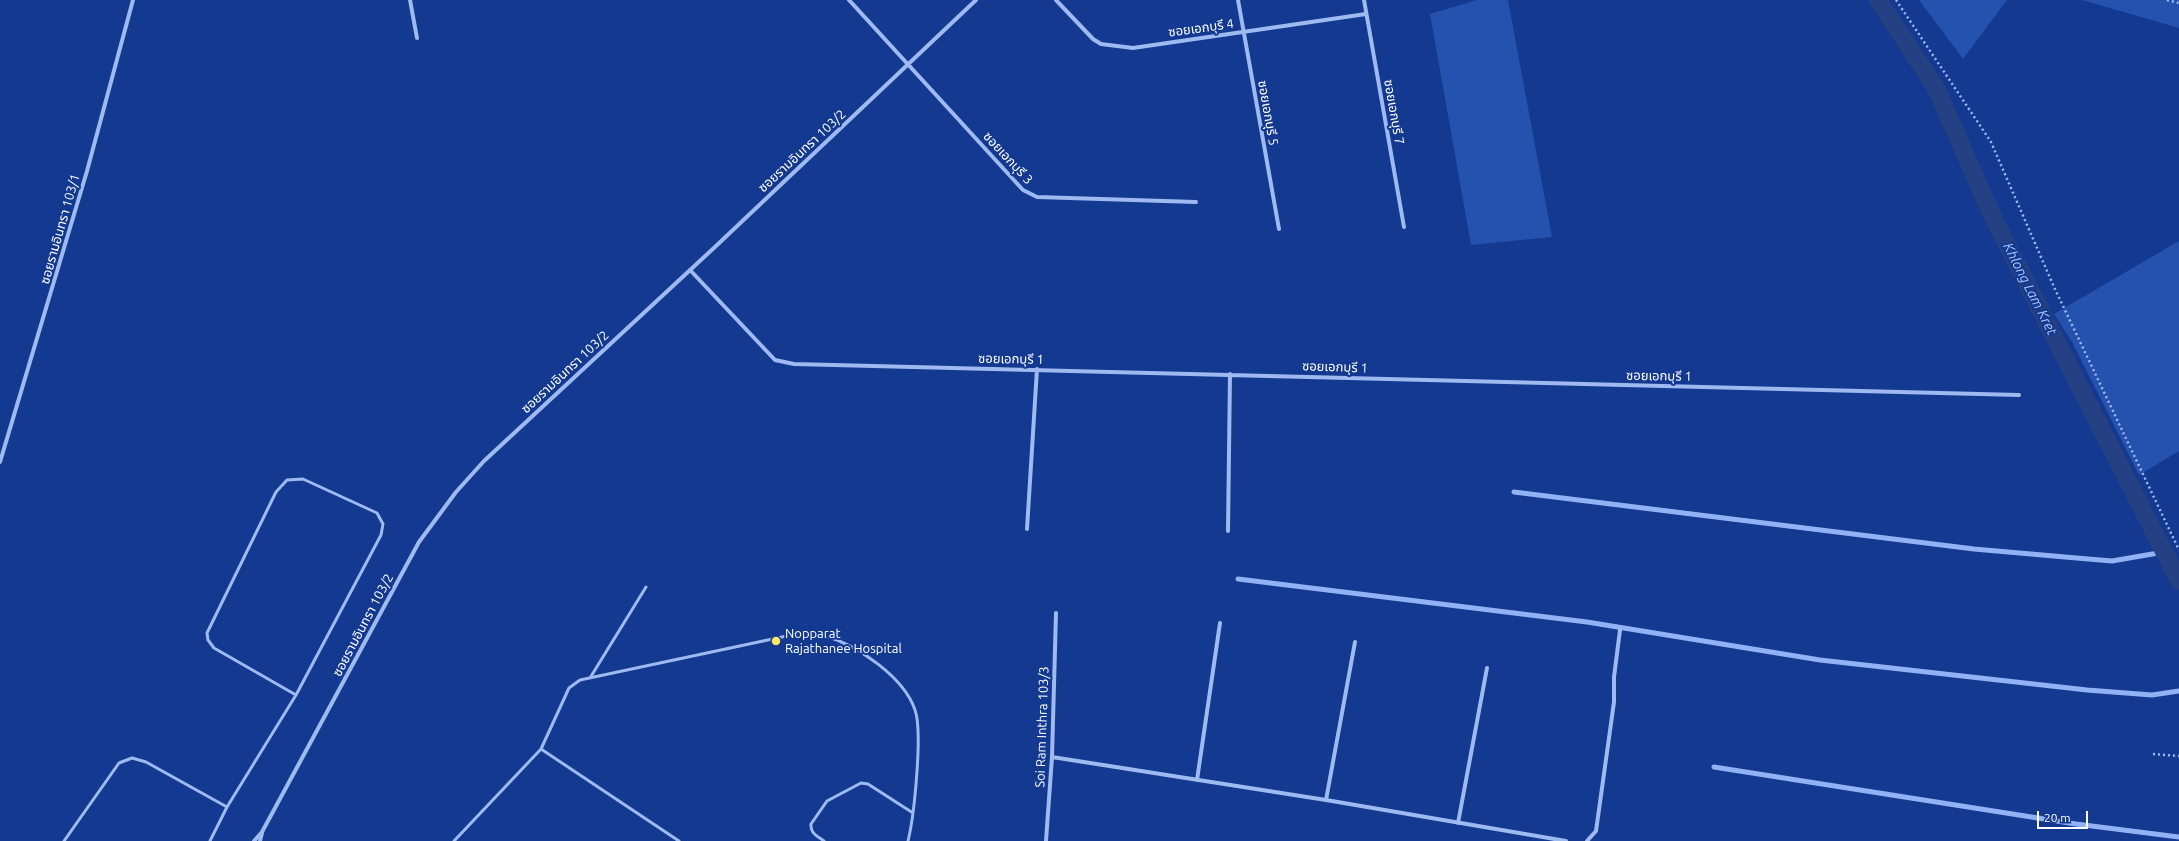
<!DOCTYPE html>
<meta charset="utf-8">
<style>
body{margin:0}
#map{position:relative;width:2179px;height:841px;overflow:hidden;background:#133990;font-family:Ubuntu,sans-serif}
canvas{display:block}
.scale{position:absolute;left:2037px;top:811px;width:51px;height:18px;box-sizing:border-box;border:2px solid #fff;border-top:0;padding-left:5px;font-size:12px;line-height:14px;white-space:nowrap;color:#fff;-webkit-text-stroke:3px #133990;paint-order:stroke}
</style>
<div id="map">
<canvas width="2179" height="841"></canvas>
<div class="scale">20 m</div>
</div>
<script>
const c = document.querySelector('canvas').getContext('2d');
c.lineJoin = 'round';
function fill(path, color) {
  c.fillStyle = color;
  c.fill(path, 'evenodd');
}
function strokePath(path, color, width, dash) {
  c.strokeStyle = color;
  c.lineWidth = width;
  c.lineCap = dash ? 'butt' : 'round';
  c.setLineDash(dash || []);
  c.stroke(path);
}
function write(font, color, halo, rows, align = 'center') {
  c.font = font + ' Ubuntu,"Noto Sans Thai",sans-serif';
  c.lineWidth = 4;
  c.setLineDash([]);
  c.textBaseline = 'middle';
  c.strokeStyle = halo;
  c.fillStyle = color;
  for (const [text, x, y, turn = 0] of rows) {
    c.save();
    c.translate(x, y);
    c.rotate((+turn || 0) * Math.PI / 180);
    c.textAlign = isNaN(turn) ? turn : align;
    if (halo) c.strokeText(text, 0, 0);
    c.fillText(text, 0, 0);
    c.restore();
  }
}
const green = new Path2D(`
 M1477 0H1508L1552 237 1471 245 1430 14Z
 M1919 0H2007L1963 59Z
 M2082 0H2179V28Z
 M2179 241V451L2139 475 2072 342 2054 314Z`);
const stream = new Path2D(`
 M1514 492 1974 549 2065 557 2112 561 2164 552
 M1238 579 1587 622 1820 660 2087 690 2152 695 2179 691
 M1714 767 2076 824 2179 837`);
const canal = new Path2D(`
 M1878 0 1936 88 1992 215 2179 581`);
const path = new Path2D(`
 M1896 0 1991 142 2054 287 2179 550
 M2167 0 2179 3
 M2153 754 2179 756`);
const lane = new Path2D(`
 M590 678 646 587
 M541 749 569 688 580 680 796 634C806 633 817 633 826 636 858 646 904 677 915 710 923 732 914 817 908 841
 M64 841 119 763 132 758 146 762 227 807
 M210 841 227 807 296 695 214 648 208 640 207 633 276 492 287 480 303 479 377 513 383 524 381 535 296 695
 M454 841 541 749 679 841
 M824 841C817 836 810 833 811 824L827 801 861 783 868 784 913 813`);
const street = new Path2D(`
 M410 0 417 38
 M849 0 1023 190 1037 197 1196 202
 M1056 0 1093 39 1101 44 1133 48 1366 14
 M1238 0 1279 229
 M1364 0 1404 227
 M690 270 775 360 794 364 2019 395
 M0 462 87 171 133 0
 M1027 529 1037 369
 M1228 531 1230 374
 M1052 757 1326 800 1566 841
 M1197 780 1220 623
 M1326 800 1355 642
 M1458 823 1487 668
 M254 841 262 832 419 542 456 492 484 461 716 246 976 0
 M260 841 262 833
 M1046 841 1052 757 1056 613
 M1587 841 1596 831 1614 702V677L1620 630`);
const markers = [
 [776,641,5,"#ffe660"]
];
const streetNames = [
 ["ซอยเอกบุรี 4",1201,28,-8],
 ["ซอยเอกบุรี 7",1394,112,80],
 ["ซอยเอกบุรี 5",1268,113,80],
 ["ซอยรามอินทรา 103/2",802,151,-43],
 ["ซอยเอกบุรี 3",1008,158,47],
 ["ซอยรามอินทรา 103/1",60,229,-74],
 ["ซอยเอกบุรี 1",1011,359,1],
 ["ซอยเอกบุรี 1",1335,367,2],
 ["ซอยรามอินทรา 103/2",565,372,-43],
 ["ซอยเอกบุรี 1",1659,376,1],
 ["ซอยรามอินทรา 103/2",363,625,-62],
 ["Soi Ram Inthra 103/3",1042,727,-88]
];
const poiNames = [
 ["Nopparat",785,634],
 ["Rajathanee Hospital",785,649]
];
const waterNames = [
 ["Khlong Lam Kret",2030,289,63]
];
fill(green, '#2552af');
strokePath(stream, '#91b2f4', 5);
strokePath(canal, '#254183', 18);
strokePath(path, '#9fb9f1', 2.5, [2, 3]);
strokePath(lane, '#9fb9f1', 3);
strokePath(street, '#9fb9f1', 4);
for (const [x, y, r, color] of markers) {
  const dot = new Path2D();
  dot.arc(x, y, r, 0, 2 * Math.PI);
  c.fillStyle = color;
  c.fill(dot);
  strokePath(dot, '#133990', 1.5);
}
write('13px', '#fff', '#133990', streetNames);
write('13px', '#fff', '#133990', poiNames, 'left');
write('italic 14px', '#abc4f8', '#133990', waterNames);
</script>
